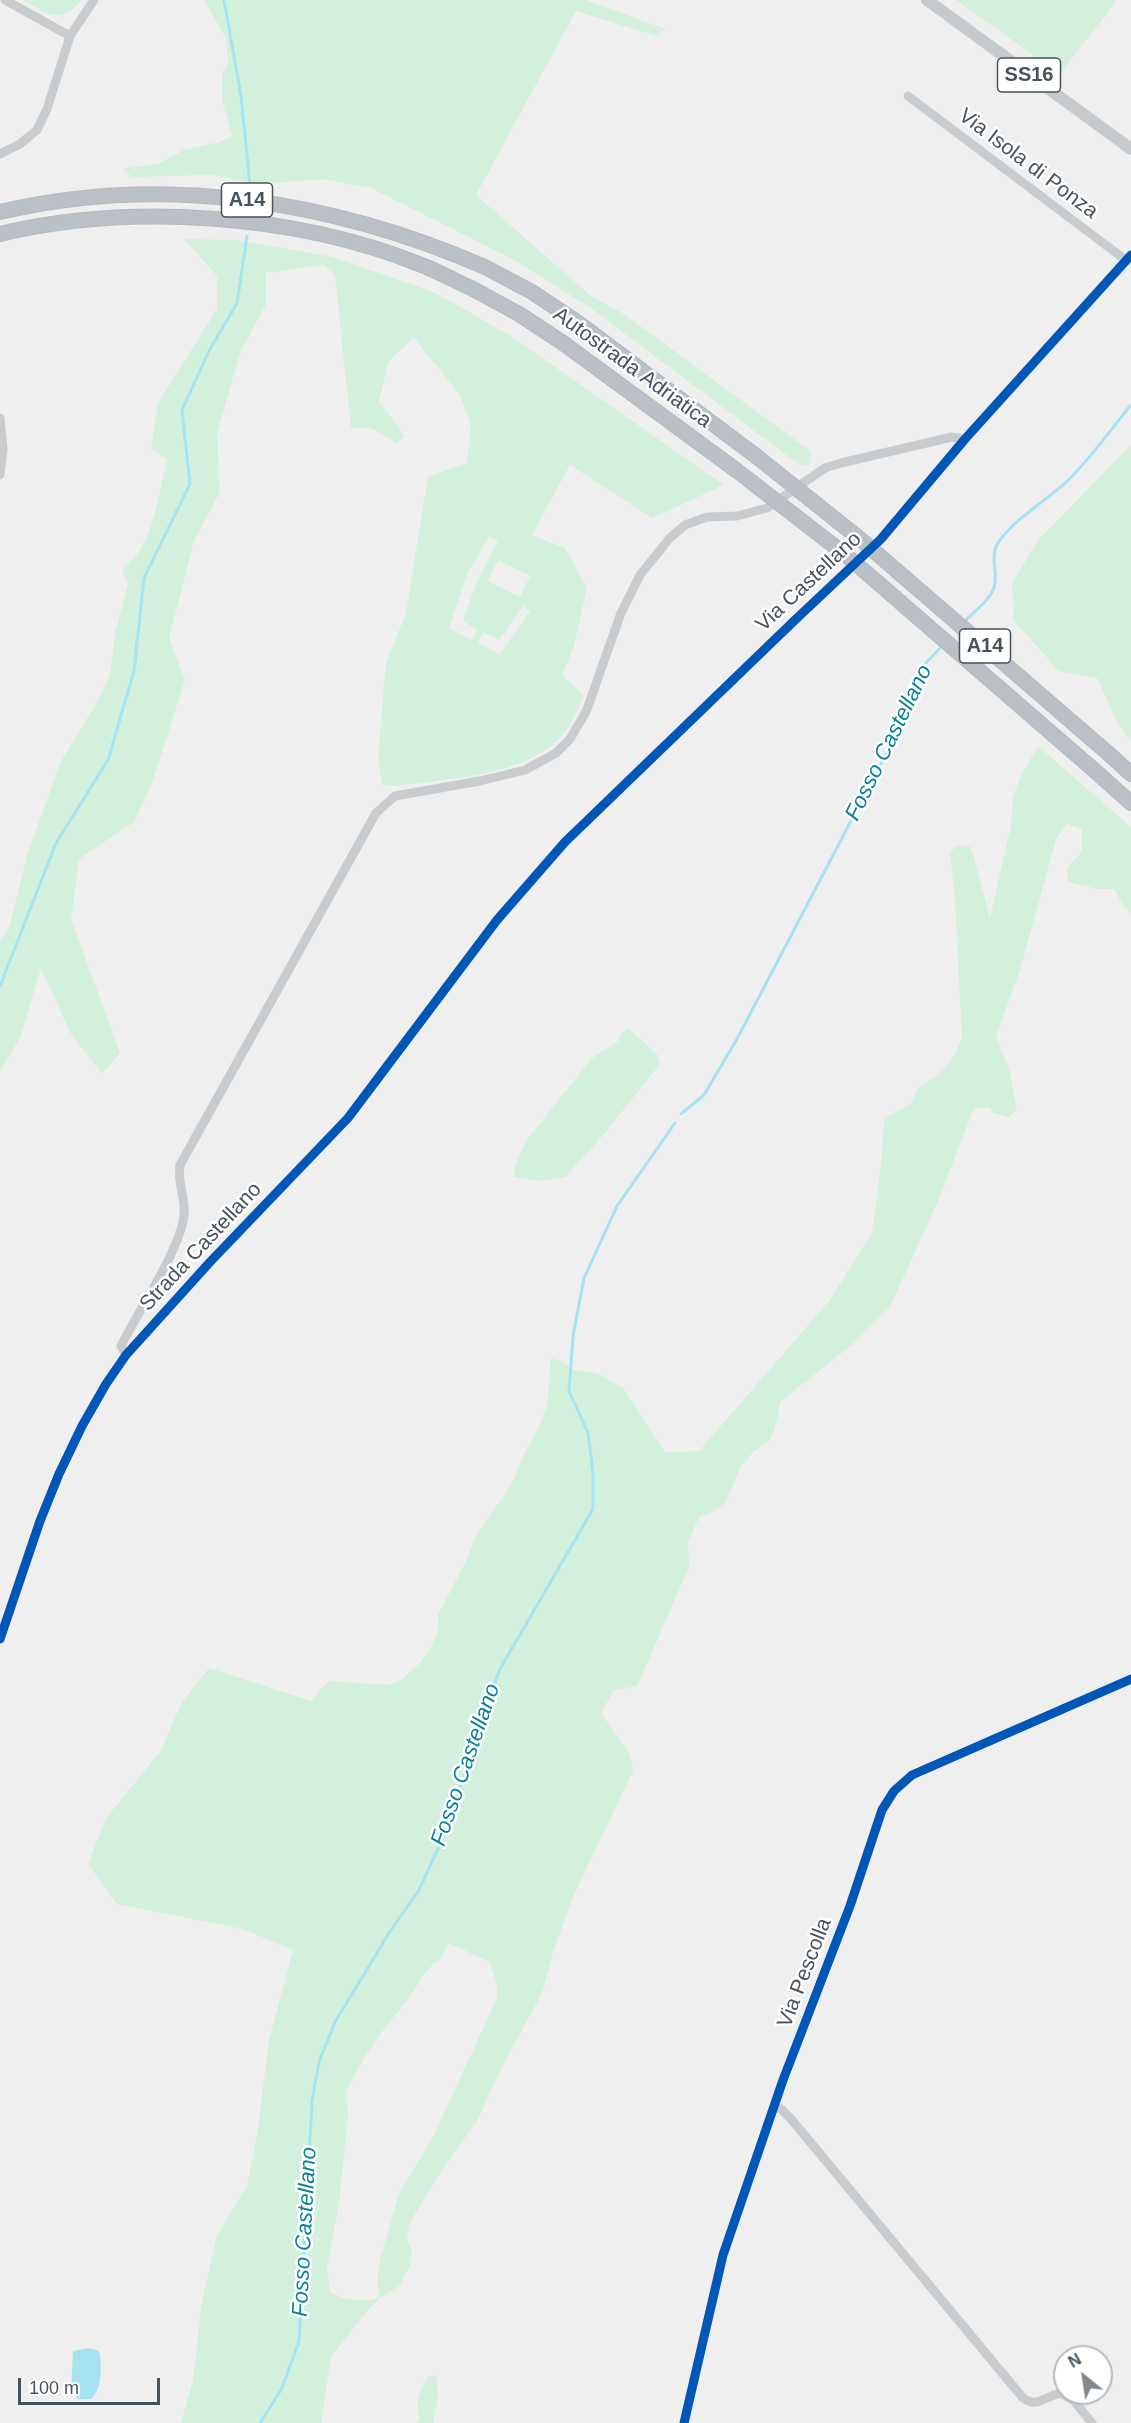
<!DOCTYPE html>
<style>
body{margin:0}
#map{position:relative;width:1131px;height:2423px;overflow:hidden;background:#f0efef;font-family:Arial,sans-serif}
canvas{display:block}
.north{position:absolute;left:1053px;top:2345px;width:60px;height:60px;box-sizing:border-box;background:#fff;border:2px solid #b5babe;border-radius:50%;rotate:330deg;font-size:16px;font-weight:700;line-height:24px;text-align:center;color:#46535d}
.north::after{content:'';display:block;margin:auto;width:21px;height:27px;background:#828a90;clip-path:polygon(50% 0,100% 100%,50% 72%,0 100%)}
.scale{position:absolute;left:18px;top:2378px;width:142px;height:27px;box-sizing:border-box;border:3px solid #46535d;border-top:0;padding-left:8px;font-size:18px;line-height:21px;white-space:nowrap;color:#46535d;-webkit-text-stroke:4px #fff;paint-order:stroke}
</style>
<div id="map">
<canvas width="1131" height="2423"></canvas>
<div class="north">N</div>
<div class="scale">100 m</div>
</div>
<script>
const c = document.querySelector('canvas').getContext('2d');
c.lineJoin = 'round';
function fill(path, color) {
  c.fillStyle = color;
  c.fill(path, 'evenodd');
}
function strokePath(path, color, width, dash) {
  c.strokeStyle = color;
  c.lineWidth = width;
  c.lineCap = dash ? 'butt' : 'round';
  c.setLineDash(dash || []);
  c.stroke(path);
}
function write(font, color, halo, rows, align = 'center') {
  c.font = font + ' Arial,sans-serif';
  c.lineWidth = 5;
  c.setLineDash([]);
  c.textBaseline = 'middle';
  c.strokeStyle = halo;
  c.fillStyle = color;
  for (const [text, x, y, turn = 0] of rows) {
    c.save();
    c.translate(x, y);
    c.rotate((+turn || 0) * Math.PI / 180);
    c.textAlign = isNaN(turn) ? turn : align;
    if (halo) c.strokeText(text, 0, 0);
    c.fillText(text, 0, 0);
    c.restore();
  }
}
const green = new Path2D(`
 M23 0H82C59 26 49 14 23 0Z
 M204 0H586L665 29 657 36 576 11 476 195 591 296 624 314 809 450 812 460 809 466 798 464 589 307 514 260 371 188 323 179 260 184 210 175 132 177 122 169 159 163 184 150 219 142 232 136 222 100V75L228 63 226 38Z
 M956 0H1117L1060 74Z
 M184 239 237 240 333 257 436 293 511 336 724 485 652 518 570 465 532 535 565 548 587 588 574 646 562 675 584 696C578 707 574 719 567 729 533 777 450 778 397 786L382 784 378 757 386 663 406 613 428 477 467 463 471 425 460 395 414 338 389 361 379 401 405 436 397 443 371 428H351L335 276 324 265 266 273V304L240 353 217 433 220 492 194 541 169 638 185 680 151 786 134 822 79 859 71 919 120 1053 102 1074 71 1034 41 968 20 1038 0 1071V941L9 927 28 853 60 763 94 707 110 675 115 633 128 584 122 570C154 547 158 495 167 459L151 448 158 403 217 309V276ZM489 537 498 541 478 579 464 617V622L477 629 472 640 449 628 467 574ZM498 560 530 576 520 597 488 581ZM523 606 530 611 500 654 478 643 483 632 499 640Z
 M1131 445V742L1119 726 1097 678 1059 671 1014 621 1012 583 1039 539Z
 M1038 746 1131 827V913L1124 907 1114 889H1098L1068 882 1067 868 1082 852V829L1067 824 1056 839 1020 970 996 1036 1009 1069 1017 1109 1009 1117 993 1113 989 1108H974L937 1203 890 1307 854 1343 781 1401 774 1431 768 1442 753 1452 739 1470 726 1502 715 1511 699 1517 688 1543 689 1567 637 1686 614 1690 601 1713 630 1754 633 1771 573 1897 554 1949 542 1993 500 2071 477 2121 444 2167 409 2224 407 2241 412 2251 410 2266 399 2286 380 2298 368 2310 331 2357 321 2423H181L193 2380 202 2301 217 2235 247 2186 257 2136 269 2040 293 1950 243 1929 117 1904 88 1864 106 1818 160 1752 182 1702 209 1668 311 1701 328 1681 389 1685 402 1679 417 1666 431 1647 438 1630V1615L468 1557 477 1533 511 1486 523 1456 539 1427 547 1405 551 1358 563 1362 574 1370 597 1373 623 1388 665 1452 699 1451 829 1301 872 1233 881 1166 884 1118 912 1103C920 1079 925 1086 941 1072 951 1063 957 1050 962 1038L955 901 950 852 958 845 971 847 990 918 1011 825 1013 797 1021 775ZM449 1943 489 1962 497 1983V1998L433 2137 399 2193 380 2260 377 2281 380 2298C361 2301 346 2302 330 2292L327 2268 339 2203 348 2114 346 2092 363 2060 386 2026 408 2000 423 1976 434 1963 440 1960Z
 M629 1029 657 1054 660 1064 605 1133 565 1177 541 1181 514 1177 515 1165 526 1141 591 1059 618 1041 622 1033Z
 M437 2375 438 2398 433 2423H417L420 2418C414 2403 420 2391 427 2377Z`);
const water = new Path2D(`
 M89 2348 97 2350 100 2354C101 2367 102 2390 91 2399H78L71 2390 73 2351Z`);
const stream = new Path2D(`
 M224 0 241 96 250 185
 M964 622C974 611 993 599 995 583 997 567 989 554 1000 540 1017 518 1042 503 1063 485 1085 466 1111 429 1131 405
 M0 986 56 843 108 760 134 671 144 578 190 484 182 410 209 351 237 303 247 236
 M681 1114 704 1095 737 1039 900 727 926 663 943 645
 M260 2423 281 2390 299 2342 312 2101 319 2062 335 2022 389 1933 419 1890 442 1840 465 1774 476 1732 500 1669 593 1509V1473L588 1433 569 1391 573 1336 584 1278 617 1206 675 1123`);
const minor = new Path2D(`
 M5 0 70 36
 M908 96 1127 261
 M0 154 20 144 37 130 47 109 70 36 94 0
 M0 418 3 449 0 475
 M126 1355 121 1346C138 1311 180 1251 184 1215 186 1197 177 1185 180 1165L376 813 395 796 480 781 525 770 556 753 570 739 586 712 621 613 640 575 669 539 685 525 707 517 737 516 767 508 825 468 841 463 952 437 965 439
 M0 1639 40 1521 59 1474 82 1426 106 1384 126 1355 210 1262 348 1118 497 920 565 842 795 620 881 539 965 439 1131 255
 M774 2106 781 2109 791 2119 1023 2398C1037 2409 1047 2395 1061 2393L1074 2401 1092 2423
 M684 2423 723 2255 783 2080 850 1906 882 1810 894 1791 912 1775 1131 1679`);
const major = new Path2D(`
 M927 0 1131 149`);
const highway = new Path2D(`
 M0 212C164 173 333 201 485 267
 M0 234C130 203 294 214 419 264 438 271 455 281 473 289
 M1109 754 1131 774
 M1094 770 1131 803`);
const highwayBridge = new Path2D(`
 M485 267 532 292 577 322 756 456 860 539 1109 754
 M473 289 519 314 563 343 736 470 847 556 1094 770`);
const cycleway = new Path2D(`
 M0 1639 40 1521 59 1474 82 1426 106 1384 126 1355 210 1262 348 1118 497 920 565 842 795 620 881 539 965 439 1131 255
 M684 2423 723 2255 783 2080 850 1906 882 1810 894 1791 912 1775 1131 1679`);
const shields = [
 [1029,75,63],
 [247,200,51],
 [985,646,51]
];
const shieldNames = [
 ["SS16",1029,75],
 ["A14",247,200],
 ["A14",985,646]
];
const streetNames = [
 ["Via Isola di Ponza",1028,164,37],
 ["Autostrada Adriatica",632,368,36],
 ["Via Castellano",809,582,-43],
 ["Strada Castellano",201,1247,-47],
 ["Via Pescolla",805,1973,-69]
];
const waterNames = [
 ["Fosso Castellano",889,743,-64],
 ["Fosso Castellano",466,1765,-71],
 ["Fosso Castellano",305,2232,-87]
];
fill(green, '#d3f0dd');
fill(water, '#a5e3f0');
strokePath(stream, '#a5e3f0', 3);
strokePath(highway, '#b4babf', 16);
strokePath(minor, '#c9cccf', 9);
strokePath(major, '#c6cacd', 12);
strokePath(highway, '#bac0c5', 14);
strokePath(highwayBridge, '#b4babf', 16, []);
strokePath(highwayBridge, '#bac0c5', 14);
strokePath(cycleway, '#0057b8', 9);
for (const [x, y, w] of shields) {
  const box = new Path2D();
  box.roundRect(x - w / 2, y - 17, w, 34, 4.5);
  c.fillStyle = '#fff';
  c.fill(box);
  strokePath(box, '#46535d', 1.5);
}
write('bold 20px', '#46535d', null, shieldNames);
write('21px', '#46535d', '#fff', streetNames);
write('italic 22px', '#078099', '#fff', waterNames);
</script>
